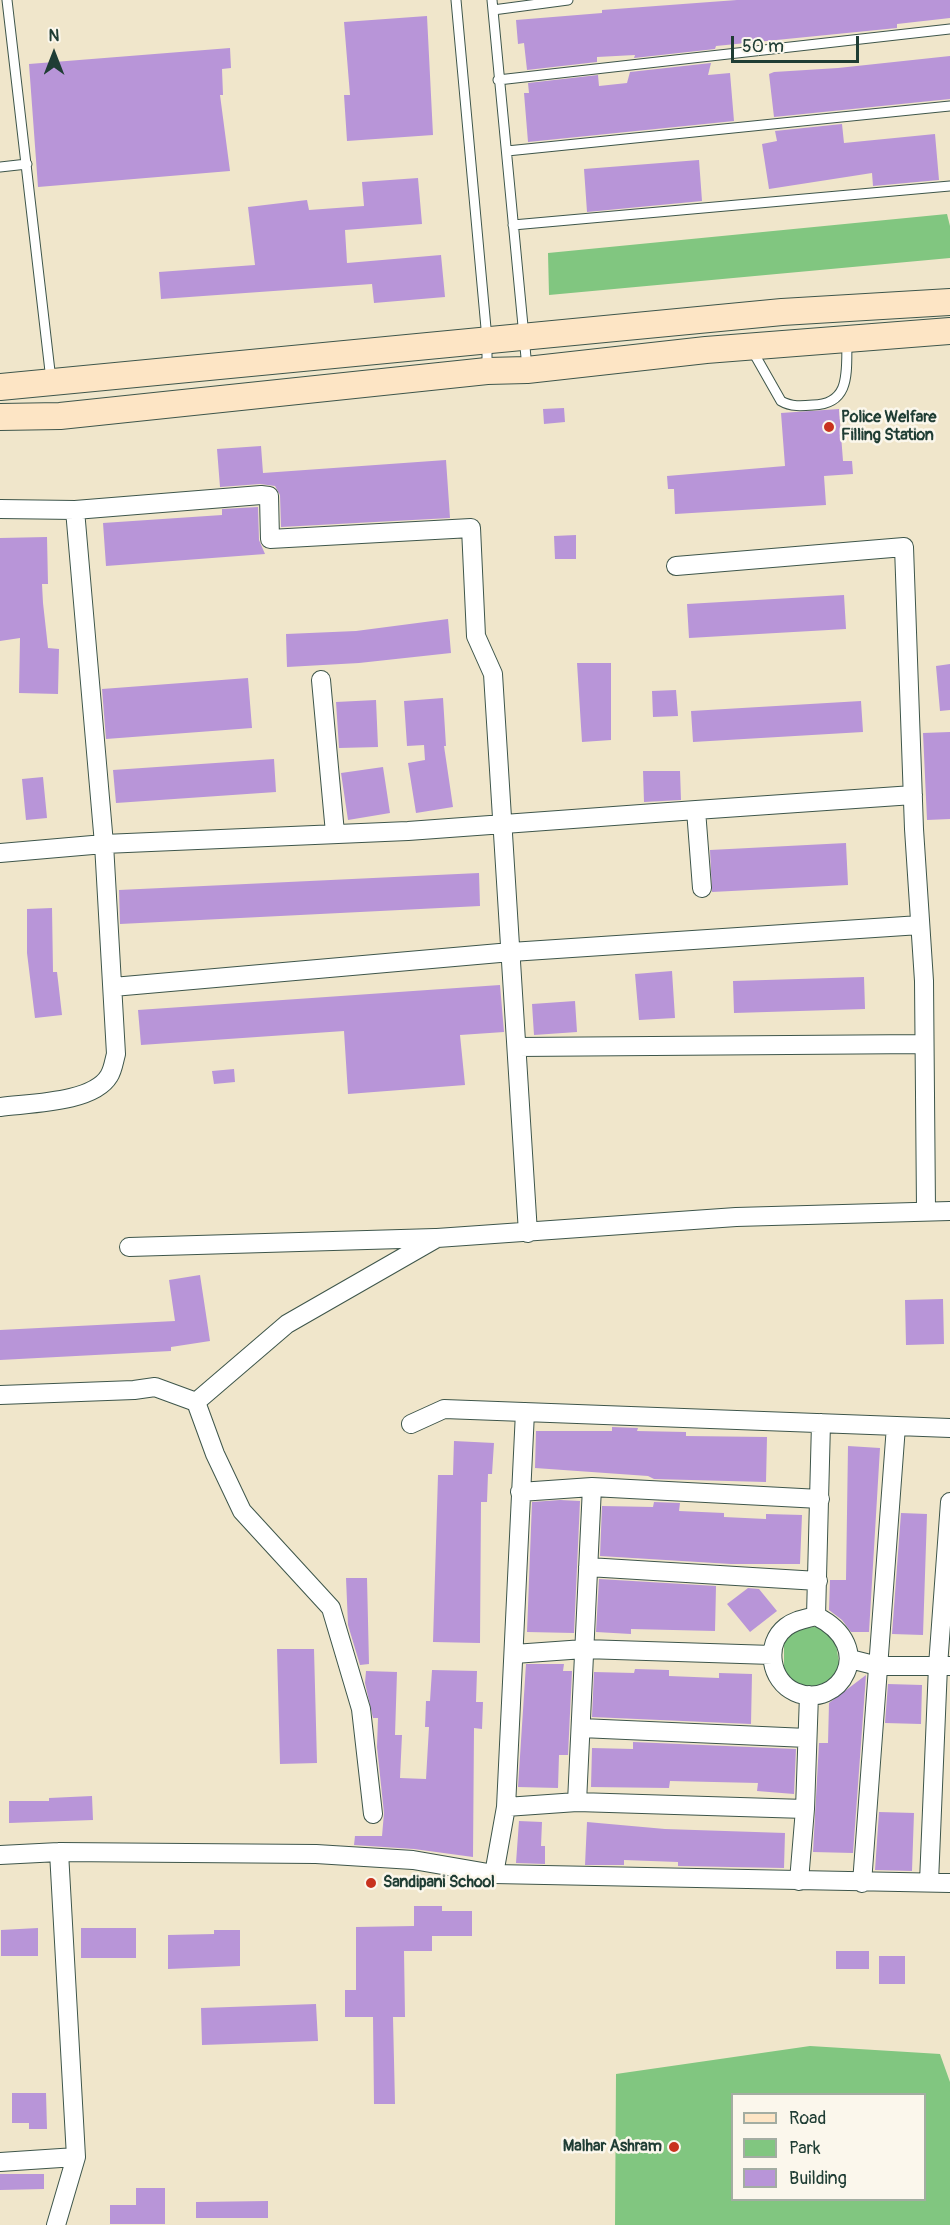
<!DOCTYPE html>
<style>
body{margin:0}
#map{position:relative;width:950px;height:2225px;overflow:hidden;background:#f0e6cb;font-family:Pangolin,sans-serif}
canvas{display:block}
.legend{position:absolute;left:731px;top:2093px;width:195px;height:108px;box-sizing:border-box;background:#fbf7ec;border:2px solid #a3ada2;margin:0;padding:8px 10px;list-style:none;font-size:18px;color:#1f3d34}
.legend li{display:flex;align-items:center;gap:12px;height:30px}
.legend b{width:30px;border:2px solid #a3ada2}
.north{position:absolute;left:24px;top:24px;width:60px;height:60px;-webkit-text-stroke:4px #fbf7ec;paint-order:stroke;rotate:0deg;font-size:16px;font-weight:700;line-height:24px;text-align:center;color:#1f3d34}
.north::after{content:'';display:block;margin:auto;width:21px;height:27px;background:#1f3d34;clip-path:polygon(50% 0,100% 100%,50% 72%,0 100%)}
.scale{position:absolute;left:731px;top:36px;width:128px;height:27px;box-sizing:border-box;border:3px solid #1f3d34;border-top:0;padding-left:8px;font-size:18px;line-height:21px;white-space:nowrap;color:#1f3d34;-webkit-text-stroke:4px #fbf7ec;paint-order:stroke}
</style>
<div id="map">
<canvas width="950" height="2225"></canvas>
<ul class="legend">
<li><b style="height:8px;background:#fde5c5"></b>Road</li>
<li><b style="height:16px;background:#81c680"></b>Park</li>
<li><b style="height:16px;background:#b895d8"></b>Building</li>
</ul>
<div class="north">N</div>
<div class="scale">50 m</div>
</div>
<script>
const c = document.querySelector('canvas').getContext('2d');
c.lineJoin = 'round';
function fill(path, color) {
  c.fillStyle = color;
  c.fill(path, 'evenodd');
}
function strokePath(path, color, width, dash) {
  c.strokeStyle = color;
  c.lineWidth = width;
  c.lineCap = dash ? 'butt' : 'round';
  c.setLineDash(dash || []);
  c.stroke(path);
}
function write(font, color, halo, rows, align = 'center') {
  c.font = font + ' Pangolin,sans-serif';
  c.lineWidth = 5;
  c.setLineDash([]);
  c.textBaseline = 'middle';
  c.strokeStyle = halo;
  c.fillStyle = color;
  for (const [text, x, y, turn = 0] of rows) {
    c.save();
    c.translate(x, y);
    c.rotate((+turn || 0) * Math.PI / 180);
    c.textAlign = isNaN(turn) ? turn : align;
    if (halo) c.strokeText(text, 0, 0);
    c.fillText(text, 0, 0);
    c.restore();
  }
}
const green = new Path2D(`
 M947 214 950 226V258L549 295 548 253Z
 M822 1626 836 1644 841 1675 821 1687 803 1692 784 1671V1642L796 1629Z
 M810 2046 940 2054 950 2082V2225H615L616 2074ZM732 2094H924V2200H732Z`);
const building = new Path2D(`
 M737 0H950V18L897 24V28L716 46 715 49 634 58 635 55 597 57V62L527 70 524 43 518 44 516 20 602 13V10Z
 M427 16 433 135 347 141 344 95H350L344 22Z
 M230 48 231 68 222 69 223 95H220L230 171 38 187 29 64Z
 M950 56V99L774 117 769 74 774 72 838 68Z
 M711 63 708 75 730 73 734 121 528 142 524 93H529L528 83 598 75 599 86 627 83 630 72Z
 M842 124 844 143 935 134 939 180 873 186 872 173 769 189 762 144 777 141 775 131Z
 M699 160 702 201 587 212 584 169Z
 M418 178 422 224 345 230 347 263 441 255 445 297 374 303 372 284 161 299 159 272 255 265 248 207 307 200 309 210 364 206 362 182Z
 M564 408 565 422 544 424 543 409Z
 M839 409 843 461H852L853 474 824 476 826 505 675 514 674 489H668L667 476 785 466 781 413Z
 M261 446 263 473 446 460 450 518 281 527 280 495 275 486 260 484 220 487 217 449Z
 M258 507 259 540 265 554 106 566 103 523 222 515V509Z
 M576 535V559H555L554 536Z
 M47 537 48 584H42L43 603 48 648 59 649 58 694 19 693 20 638 0 641V538Z
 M844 595 846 629 689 638 687 604Z
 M448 619 451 653 359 663 287 667 286 634 356 631Z
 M577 663H611V740L582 742Z
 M950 664V710L940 711 936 666Z
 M248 678 252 728 106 739 102 689Z
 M676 690 678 716 653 717 652 691Z
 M443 698 446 746H444L453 807 416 813 408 763 425 760 424 745 407 746 404 701Z
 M376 700 378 747 339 748 336 702Z
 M861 701 863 732 693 742 691 711Z
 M950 732V819L927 820 923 733Z
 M274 759 276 792 116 803 113 770Z
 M383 767 390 813 348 820 341 773Z
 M643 771H680L681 800 644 802Z
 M43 777 47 818 26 820 22 779Z
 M846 843 848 885 712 892 710 850Z
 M479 873 480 906 120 924 119 890Z
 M52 908 53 972H57L62 1015 35 1018 27 953V909Z
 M672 971 675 1018 639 1020 635 974Z
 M864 977 865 1009 734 1013 733 981Z
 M500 985 504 1032 460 1035 465 1085 348 1094 344 1031 141 1045 138 1010Z
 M575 1001 577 1032 534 1035 532 1004Z
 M234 1069 235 1082 214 1084 212 1071Z
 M200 1275 210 1341 171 1347V1351L0 1360V1330L175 1321 169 1280Z
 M943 1299 944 1344 906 1345 905 1300Z
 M612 1427 638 1428 637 1431 686 1432V1436L767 1437 766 1482 654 1479 648 1476 535 1468 536 1431H612Z
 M454 1441 494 1443 492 1474H488L487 1502H481L480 1643 433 1642 438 1475H453Z
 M848 1446 880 1448 869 1632H851L842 1620 829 1610 830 1580H846Z
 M560 1500 580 1501 574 1633 527 1632 532 1502Z
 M654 1502 680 1503 679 1511 724 1513V1517L766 1519V1514L802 1515 800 1564H731L600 1556 602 1506 653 1507Z
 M901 1513 927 1514 923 1635 892 1634Z
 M346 1578H367L369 1664 360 1665 348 1625Z
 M599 1579 716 1586 715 1631 631 1629V1634L596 1632Z
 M748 1588 759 1589 777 1611 750 1632 727 1604Z
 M277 1649H314L317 1763 280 1764Z
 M526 1664H564L563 1671H572L568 1755H559L558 1788 518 1787Z
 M635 1669 669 1670V1676L719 1678V1673L752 1674 751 1724 592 1717 594 1672 634 1673Z
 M432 1670 477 1671 476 1702H483L482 1729 474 1728 473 1857 414 1849 354 1845 355 1836H382L384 1813 377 1747 378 1718H373L365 1683 366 1671 397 1672 395 1735H402L400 1778 426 1779 429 1727H425L426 1701H430Z
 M866 1675 853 1853 813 1852 819 1743H828L829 1703Z
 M888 1684 922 1685 921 1724 885 1723Z
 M633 1742 796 1749 794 1794 757 1791 758 1783 670 1781 669 1788 591 1787 592 1748 633 1749Z
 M92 1796 93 1820 9 1823V1801H49V1798Z
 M879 1812 914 1813 912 1871 875 1870Z
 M519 1821 542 1822 541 1846H545V1864L516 1863Z
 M587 1822 665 1829 785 1833 784 1868 678 1866V1862L624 1860V1865H585Z
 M414 1906H442V1911H472V1936H432V1951H404L405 2017H393L395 2104H374L373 2017H345V1990H356V1927L414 1926Z
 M38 1928V1956H1V1930Z
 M81 1928H136V1958H81Z
 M214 1930H240V1966L168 1969V1935L214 1934Z
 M836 1951H869V1969H836Z
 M879 1956H905V1984H879Z
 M316 2004 318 2041 202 2045 201 2008Z
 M12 2093H46L47 2129H29V2123H12Z
 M0 2174H44V2189L0 2190Z
 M136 2188H165V2224H110V2205H136Z
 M268 2201V2218H196V2202Z`);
const lane = new Path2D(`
 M7 0 51 380
 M456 0 487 339V369
 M492 0 527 368
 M493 10 568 0
 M498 80 950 29
 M507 151 950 106
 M0 167 27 164
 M513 225 950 186
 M752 350 781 401C791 407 802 406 813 405 852 404 846 370 847 340`);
const street = new Path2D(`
 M0 509 75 510 261 495 269 496 270 539 471 528 476 636 493 674 528 1233
 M676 566 904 547 914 829 924 981 926 1209
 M321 680 335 833
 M696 810 913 795
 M0 853 104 844 408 831 696 810 702 888
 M113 987 511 952 920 925
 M517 1047 924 1044
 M0 1107C29 1103 93 1103 109 1076 113 1070 114 1061 116 1054L104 844 75 510
 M129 1247 435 1238
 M0 1395 134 1390 155 1387 196 1402 215 1454 242 1511 331 1608 361 1709 373 1814
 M196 1402 287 1324 437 1238 736 1217 950 1211
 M411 1424 444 1409 950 1428
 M520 1492 592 1487 820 1499
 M588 1567 818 1581
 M816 1616C879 1647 839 1711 795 1692 770 1681 764 1644 786 1627 795 1620 805 1619 816 1616Z
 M816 1616 821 1423
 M514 1654 584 1649 772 1655
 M850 1659 878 1666H949
 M581 1728 807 1738
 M577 1802 592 1487
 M506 1807 577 1802 805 1809
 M0 1855 59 1852 316 1854 413 1860 494 1874 950 1883
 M494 1874 506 1807 525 1412
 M799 1881 805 1809 809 1695
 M929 1882 938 1666 950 1502
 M862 1883 896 1426
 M0 2162 76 2157
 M56 2225 76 2157 59 1852`);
const secondary = new Path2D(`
 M0 387 782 312 950 302
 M0 417 60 416 487 371 527 370 706 350 950 331`);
const markers = [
 [829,427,6,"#c8321e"],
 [371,1883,6,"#c8321e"],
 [674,2147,6,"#c8321e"]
];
const poiNames = [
 ["Police Welfare",841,418],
 ["Filling Station",841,436],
 ["Sandipani School",383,1883],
 ["Malhar Ashram",662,2147,"right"]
];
fill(green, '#81c680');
fill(building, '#b895d8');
strokePath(lane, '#3e564b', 11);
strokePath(street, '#3e564b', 20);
strokePath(secondary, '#3e564b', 28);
strokePath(lane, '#fff', 9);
strokePath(street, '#fff', 18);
strokePath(secondary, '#fde5c5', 26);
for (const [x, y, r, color] of markers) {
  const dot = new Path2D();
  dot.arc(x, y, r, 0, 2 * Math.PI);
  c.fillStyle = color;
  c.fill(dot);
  strokePath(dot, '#fbf7ec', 2);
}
write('bold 16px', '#1f3d34', '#fbf7ec', poiNames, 'left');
</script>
